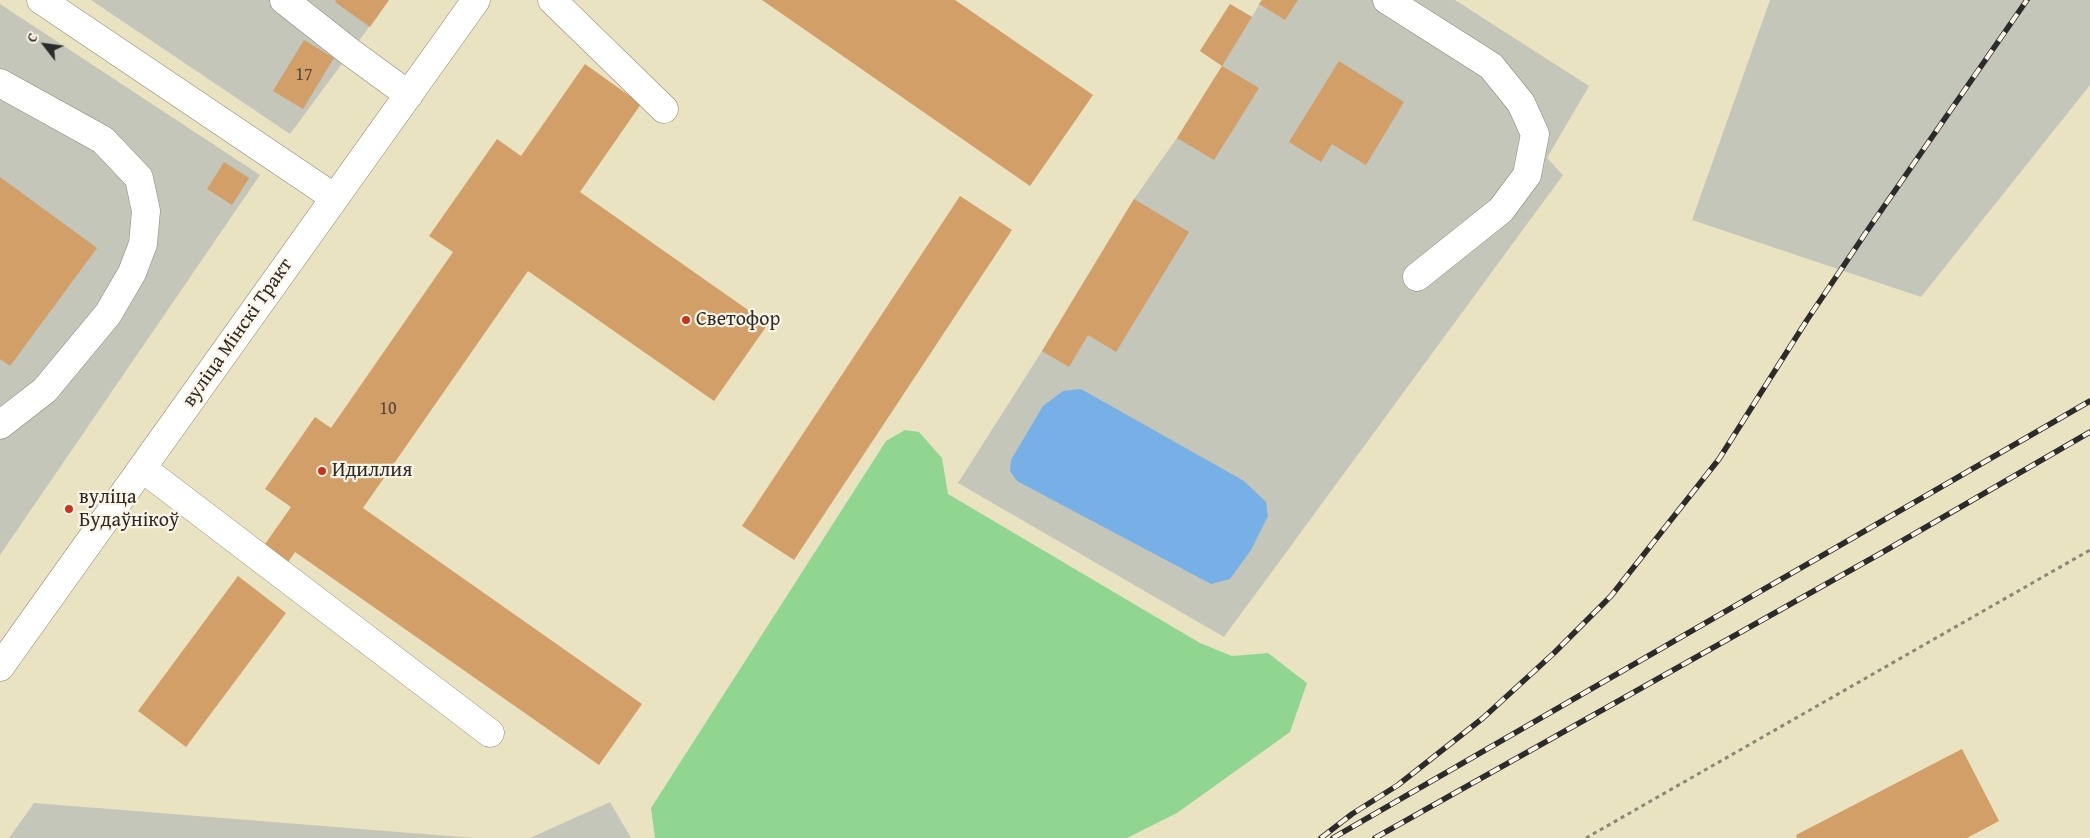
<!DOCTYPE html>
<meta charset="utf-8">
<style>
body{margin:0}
#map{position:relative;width:2090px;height:838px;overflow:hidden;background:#eae3c1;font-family:"Gentium Book Plus",serif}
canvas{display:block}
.north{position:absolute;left:20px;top:20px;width:50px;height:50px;-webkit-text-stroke:4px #fcf5e5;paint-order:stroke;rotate:300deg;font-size:14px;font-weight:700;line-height:20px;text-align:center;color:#2b2b2b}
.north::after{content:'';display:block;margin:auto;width:18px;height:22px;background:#2b2b2b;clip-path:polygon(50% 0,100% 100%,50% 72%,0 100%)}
</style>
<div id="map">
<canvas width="2090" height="838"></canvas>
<div class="north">С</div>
</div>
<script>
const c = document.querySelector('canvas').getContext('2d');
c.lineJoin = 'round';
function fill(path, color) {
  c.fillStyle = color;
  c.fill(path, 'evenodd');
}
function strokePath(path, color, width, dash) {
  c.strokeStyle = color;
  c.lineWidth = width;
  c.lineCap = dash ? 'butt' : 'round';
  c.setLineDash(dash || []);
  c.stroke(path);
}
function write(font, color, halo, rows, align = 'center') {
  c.font = font + ' "Gentium Book Plus",serif';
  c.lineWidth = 4.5;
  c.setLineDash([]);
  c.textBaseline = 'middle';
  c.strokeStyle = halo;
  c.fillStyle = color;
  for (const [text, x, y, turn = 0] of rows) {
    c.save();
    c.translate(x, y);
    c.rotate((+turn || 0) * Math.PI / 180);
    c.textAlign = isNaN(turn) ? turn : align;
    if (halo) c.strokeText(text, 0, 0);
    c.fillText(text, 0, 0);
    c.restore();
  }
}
const industrial = new Path2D(`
 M91 0H389L290 134Z
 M1262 0H1455L1589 86 1547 158 1563 175 1224 637 958 483 1042 351 1134 199 1177 138 1222 66 1200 51 1230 4 1252 17Z
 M1770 0H2090V85L1921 297 1692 220Z
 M0 4 260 175 0 555Z
 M610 802 631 838H530Z
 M34 803 474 838H9Z`);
const green = new Path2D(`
 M905 430 919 432 942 458 948 494 1200 643 1232 656 1268 653 1307 683 1290 732 1177 813 1127 838H655L651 808 886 441Z`);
const water = new Path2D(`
 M1081 389 1244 481 1266 502 1268 516 1251 550 1230 579 1211 584 1017 481 1010 471 1011 460 1043 406 1063 391Z`);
const building = new Path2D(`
 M336 0H389L370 27 335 2Z
 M762 0H955L1093 95 1030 186Z
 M1262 0H1298L1285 20 1259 4Z
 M1230 4 1252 17 1222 66 1200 51Z
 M304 40 334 58 303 109 273 91Z
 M1339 61 1404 102 1366 165 1332 144 1321 162 1289 142Z
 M585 64 641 104 580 192 768 324 714 401 528 271 363 508 642 704 599 765 295 552 287 564 263 547 291 507 265 489 315 417 331 428 453 252 429 236 497 139 521 156Z
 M1222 66 1259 88 1214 160 1177 138Z
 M224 162 249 178 232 205 207 189Z
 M0 177 97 248 10 366 0 359Z
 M960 196 1012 230 794 560 742 526Z
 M1134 199 1189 232 1116 352 1088 335 1069 367 1042 351Z
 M238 576 286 613 186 747 138 711Z
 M1962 749 1999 821 1967 838H1797L1796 835Z`);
const path = new Path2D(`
 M1586 838 2090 550`);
const minor = new Path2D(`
 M41 0 335 198
 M284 0 350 52 409 95
 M552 0 664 109
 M1387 0 1491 66 1521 103 1535 134 1527 175 1501 210 1417 277
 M0 83 103 140 139 178 146 211 143 244 132 273 108 314 45 390 0 425
 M142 468 490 733
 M0 667 476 0`);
const rail = new Path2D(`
 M1321 838 1352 814 1398 785 1483 718 1554 653 1611 596 1719 459 1807 320 1867 231 2027 0
 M1333 838 2090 401
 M1375 838 1883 552 2090 432`);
const markers = [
 [686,320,5,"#c8321e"],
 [322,471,5,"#c8321e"],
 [69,509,5,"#c8321e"]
];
const numberNames = [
 ["17",304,75],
 ["10",388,409]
];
const poiNames = [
 ["Светофор",696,320],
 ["Идиллия",332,471],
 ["вуліца",79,498],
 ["Будаўнікоў",79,521]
];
const streetNames = [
 ["вуліца Мінскі Тракт",238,333,-55]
];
fill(industrial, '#c3c6b9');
fill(green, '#91d690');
fill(water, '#76b0e7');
fill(building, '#d29f68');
strokePath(minor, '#8a8776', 29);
strokePath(path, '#8a8776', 3, [4, 4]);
strokePath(minor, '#fff', 28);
strokePath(rail, '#2b2b2b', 5.5);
strokePath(rail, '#fcf5e5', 4, [11]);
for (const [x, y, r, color] of markers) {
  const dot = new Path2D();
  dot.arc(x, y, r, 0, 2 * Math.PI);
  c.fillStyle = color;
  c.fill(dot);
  strokePath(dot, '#fcf5e5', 2);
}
write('18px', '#55483a', null, numberNames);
write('20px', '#2b2b2b', '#fcf5e5', poiNames, 'left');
write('20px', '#2b2b2b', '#fcf5e5', streetNames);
</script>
